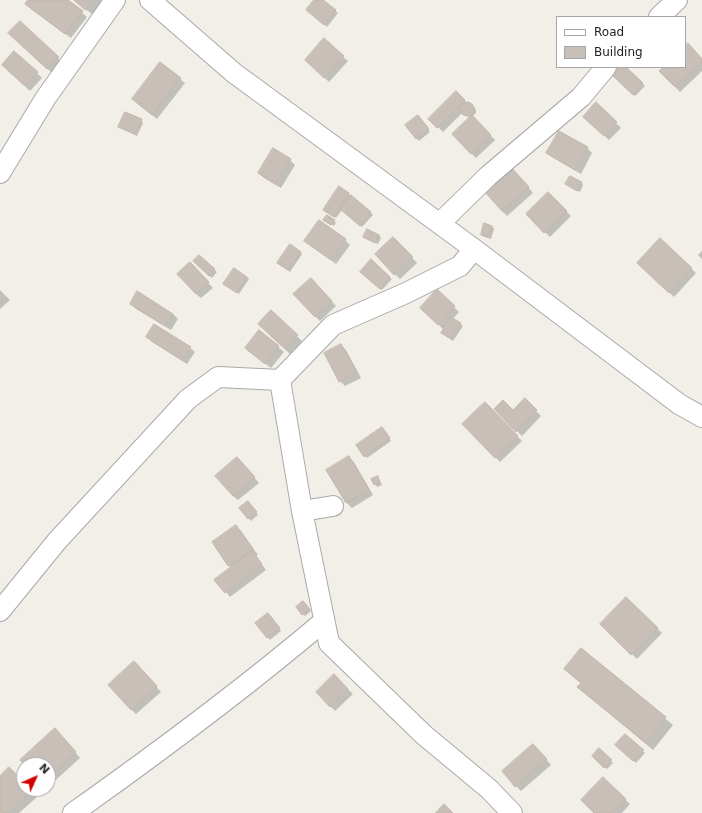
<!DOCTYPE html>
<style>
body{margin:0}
#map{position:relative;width:702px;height:813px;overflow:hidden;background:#f2efe9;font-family:"DejaVu Sans",sans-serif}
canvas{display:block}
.legend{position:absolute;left:556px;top:16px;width:130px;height:52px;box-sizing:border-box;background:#fff;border:1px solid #a7a7a7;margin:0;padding:5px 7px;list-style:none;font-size:12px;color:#222}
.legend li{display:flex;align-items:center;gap:8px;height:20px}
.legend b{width:20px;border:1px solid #a7a7a7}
.north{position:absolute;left:16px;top:757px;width:40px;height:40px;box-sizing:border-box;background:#fff;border:1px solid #a7a7a7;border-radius:50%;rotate:45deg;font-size:11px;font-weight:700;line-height:16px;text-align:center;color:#222}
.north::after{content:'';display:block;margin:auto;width:14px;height:18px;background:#d40000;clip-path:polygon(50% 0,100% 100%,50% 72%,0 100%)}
</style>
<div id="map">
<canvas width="702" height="813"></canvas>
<ul class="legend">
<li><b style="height:5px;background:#fff"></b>Road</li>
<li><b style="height:11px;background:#c7bfb8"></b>Building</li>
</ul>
<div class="north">N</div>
</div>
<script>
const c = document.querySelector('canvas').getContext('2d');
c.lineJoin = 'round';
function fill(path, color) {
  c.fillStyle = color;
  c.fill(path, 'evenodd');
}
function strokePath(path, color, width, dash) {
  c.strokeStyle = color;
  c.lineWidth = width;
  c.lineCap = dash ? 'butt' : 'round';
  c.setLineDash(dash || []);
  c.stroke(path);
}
const shadow = new Path2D(`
 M29 0H67L87 17 71 38 31 9Z
 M74 0H102L92 14Z
 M315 0H322L338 13 327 27 307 10Z
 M20 22 63 63 52 73 10 33Z
 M685 47 702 60V71L680 92 660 71 664 67H685Z
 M343 57 348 61 329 82 311 65Z
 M619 67H625L645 86 635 96 612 74Z
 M8 70 37 73 42 78 30 91Z
 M180 79 185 83 157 119 138 104Z
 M456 92 467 103 471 104 474 107 476 110V113L472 117 495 140 476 158 471 153V118L467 116 463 112 443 132 430 119Z
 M596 104 621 128 609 140 584 117Z
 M420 118 430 132 419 141 406 125Z
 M141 120 143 123 137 136 119 127Z
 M559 132 587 148 592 153 581 174 552 157 547 153Z
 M290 160 295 165 281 188 264 178 259 173Z
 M516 173 533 193 507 216 502 211Z
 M581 183 583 185 580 192 569 186Z
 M339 187 349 194 373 215 362 227 342 210 336 218 326 212Z
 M548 193 571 216 550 237 527 214Z
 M334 221 336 223 334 226 327 222Z
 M492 226 494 229 491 239 484 237 482 234Z
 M379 235 381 238 378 244 365 237Z
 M660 239 696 273 674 297 638 263Z
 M345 240 350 245 336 264 305 241Z
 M398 243 417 263 400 279 395 274Z
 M702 251V259L698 255Z
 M300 252 302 254 290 272 280 265Z
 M199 256 217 272 212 278 194 261Z
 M371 261 392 279 382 290 362 272Z
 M195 269 213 288 201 298 196 294Z
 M247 277 249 279 239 294 225 284Z
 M316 284 336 306 320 321 315 316Z
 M0 290 10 300 0 309Z
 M437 291 459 312 453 319 463 326 453 341 442 333 444 330 421 308Z
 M131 304 173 314 178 319 171 330 136 309Z
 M271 311 302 341 290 354 264 329Z
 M259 331 284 352 271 368 251 352Z
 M147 337 190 348 195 352 187 364 152 342Z
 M341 345 346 350 361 378 345 386 340 381Z
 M525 400 541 416 522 436 495 409 513 412Z
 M485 403 522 441 500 462 463 424Z
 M384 431 391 441 367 458 365 456Z
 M349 458 354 462 373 495 352 508 347 503 328 470Z
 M242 463 259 483 238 500 233 496Z
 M378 477 382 485 377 487 373 479Z
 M250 504 258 515 251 521 240 509Z
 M236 526 241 531 258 555 256 556 266 570 230 597 226 592 231 568 213 542Z
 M626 599 662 633 637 659 602 624Z
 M305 604 311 611 305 616 303 614Z
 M270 617 281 631 270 640 257 624Z
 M581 649 673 725 653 750 586 694 579 687 581 683 565 669Z
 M139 667 161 692 136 714 131 709Z
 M334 676 353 694 335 711 317 692Z
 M60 735 80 758 48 787V765H27Z
 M625 735 645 753 636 763 616 745Z
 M538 750 551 765 521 791 516 786Z
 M599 750 613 763 607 769 593 756Z
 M0 777 24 784V789H29L37 797 19 813H3L0 810Z
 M603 779 630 804 622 813H596Z`);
const building = new Path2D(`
 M28 0H68L83 11 65 34 25 4Z
 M74 0H93L86 10Z
 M314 0H323L336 10 324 25 306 10Z
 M20 21 59 57 47 69 8 33Z
 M324 38 344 56 324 78 305 60Z
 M688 43 702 59V61L675 87 659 71 663 67H685V46Z
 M14 51 38 72 25 86 2 65Z
 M160 62 181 78 152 115 132 99Z
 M618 67H626L643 83 633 95 611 74Z
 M456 91 465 100 437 128 428 119Z
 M596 102 617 122 604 136 583 117Z
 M460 109a7 7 0 1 1 14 0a7 7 0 1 1-14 0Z
 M125 112 142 119 135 134 118 127Z
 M418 115 429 129 416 139 405 125Z
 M472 115 491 135 471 154 452 134Z
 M559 131 588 147 575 170 546 153Z
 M273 148 291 159 275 184 258 173Z
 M511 167 529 187 502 211 484 191Z
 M570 176 582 182 577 191 565 184Z
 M339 186 349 193 334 217 323 210Z
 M548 192 567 211 544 233 526 214Z
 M351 195 371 212 360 226 340 209Z
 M327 215 335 220 331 225 323 220Z
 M319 220 346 239 331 260 304 241Z
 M484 223 492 226 489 237 481 235Z
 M367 229 379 235 375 243 363 237Z
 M393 237 413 257 394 275 375 254Z
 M660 238 692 268 669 293 637 263Z
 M290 244 301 252 288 270 277 263Z
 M199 255 215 269 209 276 193 261Z
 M371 259 390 277 380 289 360 272Z
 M190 262 209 282 196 294 177 274Z
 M234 268 247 277 237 293 223 284Z
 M311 278 332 301 315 317 293 294Z
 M437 289 455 306 438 325 420 308Z
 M137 291 173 314 165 326 130 304Z
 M271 310 298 335 285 349 258 324Z
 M451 317 461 323 451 339 441 333Z
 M154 324 191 347 182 360 146 337Z
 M259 330 279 346 265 364 245 348Z
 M341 344 357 372 339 382 324 353Z
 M525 398 537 410 516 432 494 409 503 400 513 410Z
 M485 402 518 436 495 458 462 424Z
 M382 427 390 438 364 457 356 445Z
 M349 456 369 490 346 503 326 470Z
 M237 457 255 477 233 496 215 476Z
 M378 476 380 483 374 485 371 479Z
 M248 501 257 512 248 519 239 508Z
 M236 525 253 549 228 566 212 542Z
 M252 551 262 564 225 593 214 580Z
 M626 597 658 628 631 655 600 624Z
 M303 601 310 609 302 615 296 607Z
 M268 613 280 628 267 638 255 623Z
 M581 648 666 717 646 743 577 687 581 683 564 669Z
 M134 661 157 686 131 710 108 685Z
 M334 674 348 689 330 707 316 692Z
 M55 728 76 752 48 778V765H25L20 760Z
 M625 734 644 750 633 761 615 745Z
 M533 744 547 759 515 787 502 771Z
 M599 748 612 760 604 768 592 756Z
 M9 767 24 782V789H30L32 791 9 813H1L0 811V776Z
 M603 777 626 799 612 813H594L581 800Z
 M444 804 453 813H436Z`);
const minor = new Path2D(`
 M150 0 234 73 474 249 679 404 702 417
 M659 17 677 0
 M0 173 45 99 115 0
 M440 223 488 176 581 97 606 67
 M333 506 302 511 329 643 424 735 489 789 512 813
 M302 511 280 380 333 325 406 293 460 266 474 249
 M0 611 57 541 188 399 218 377 280 380
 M73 813C159 752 244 689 324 621`);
fill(shadow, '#0003');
fill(building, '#c7bfb8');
strokePath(building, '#c4b6ab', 1);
strokePath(minor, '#a9a9a9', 22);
strokePath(minor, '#fff', 20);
</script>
